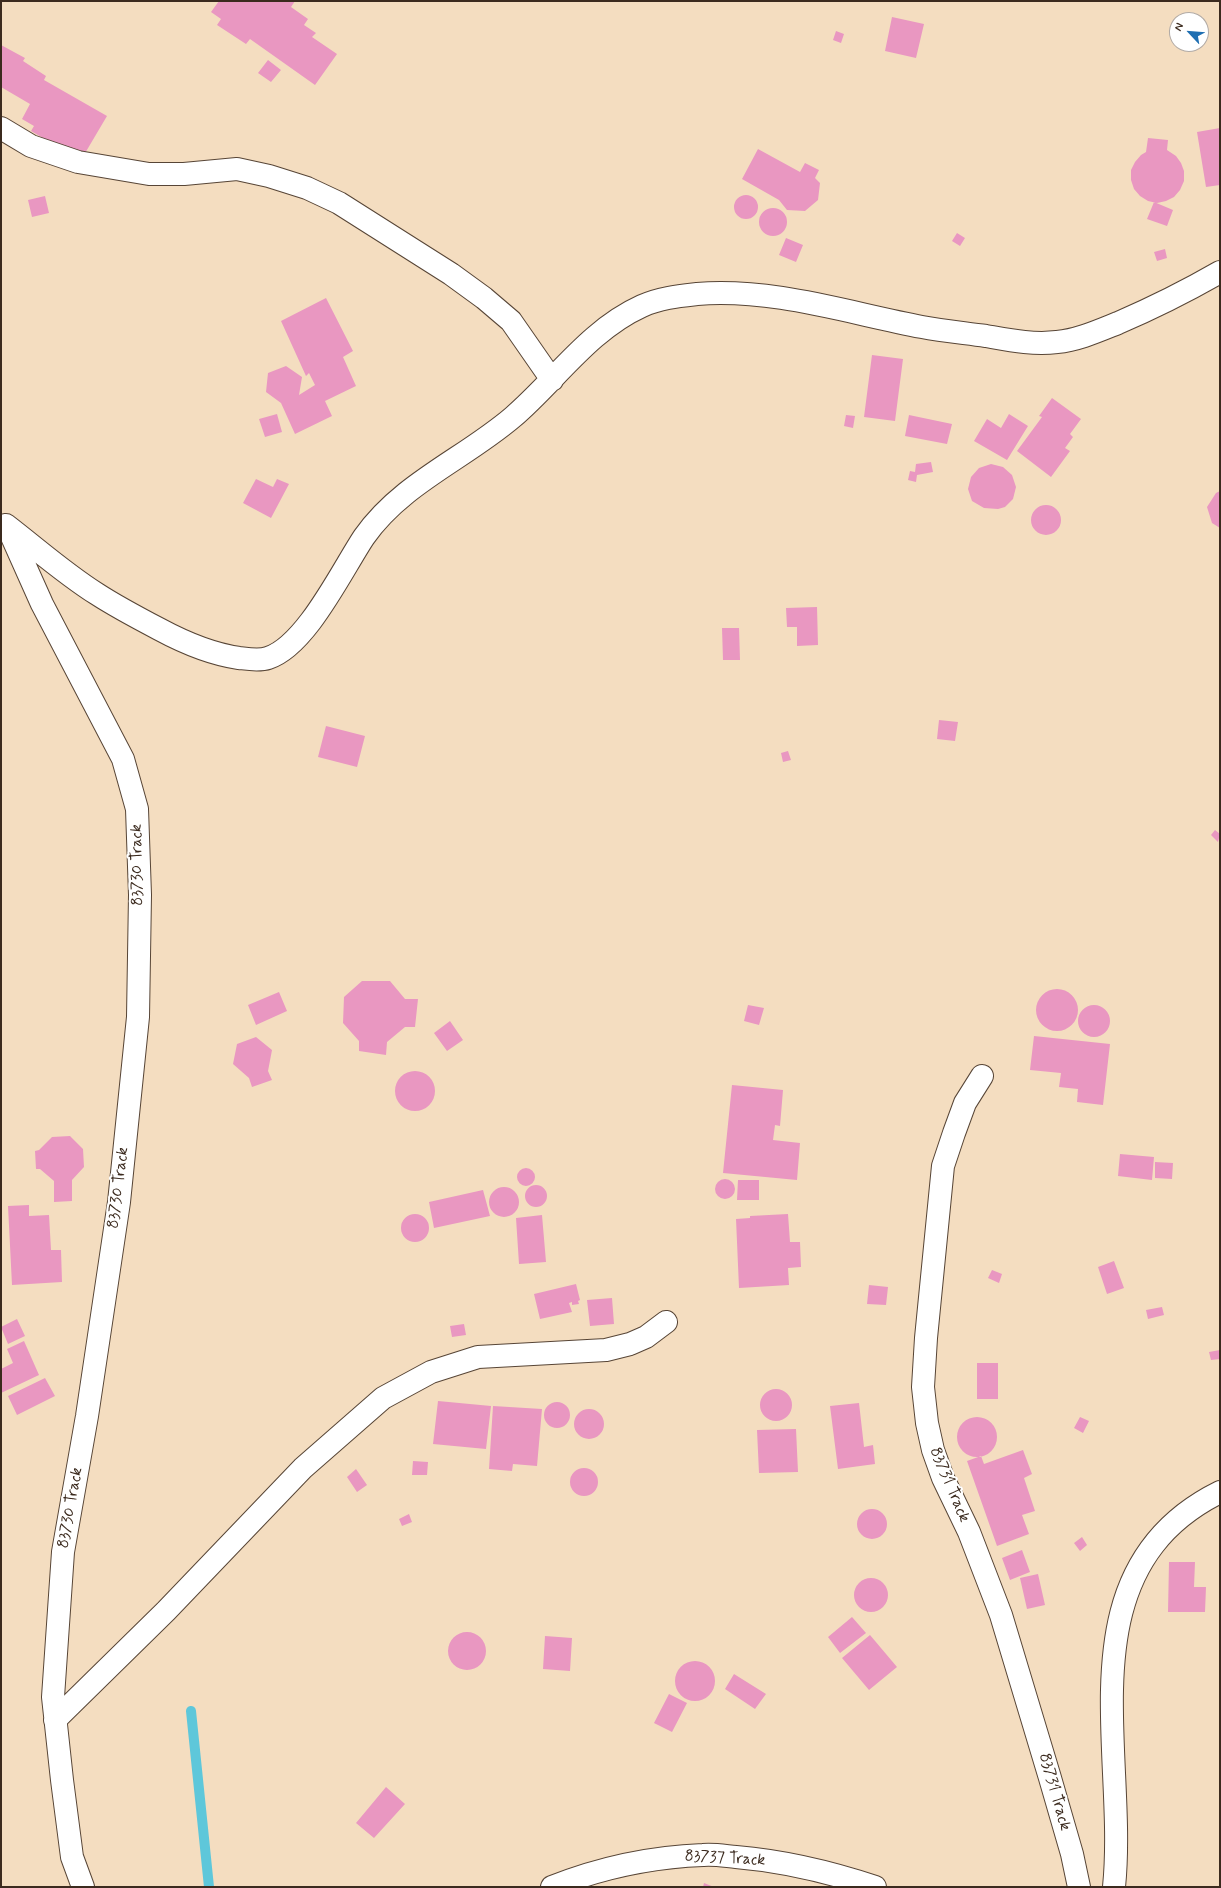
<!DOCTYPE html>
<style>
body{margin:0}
#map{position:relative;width:1221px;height:1888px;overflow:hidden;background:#f4ddc0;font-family:Mynerve,sans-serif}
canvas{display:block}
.frame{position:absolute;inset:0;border:2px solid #3b2a1e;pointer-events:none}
.north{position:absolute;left:1169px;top:12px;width:40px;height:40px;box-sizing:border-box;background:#fff;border:1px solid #b1aaa5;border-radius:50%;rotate:296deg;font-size:11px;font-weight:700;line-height:16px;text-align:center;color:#3b2a1e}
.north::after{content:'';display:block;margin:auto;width:14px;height:18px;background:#1f6fb2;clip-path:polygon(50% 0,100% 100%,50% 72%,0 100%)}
</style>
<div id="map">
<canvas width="1221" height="1888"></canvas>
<div class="frame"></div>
<div class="north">N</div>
</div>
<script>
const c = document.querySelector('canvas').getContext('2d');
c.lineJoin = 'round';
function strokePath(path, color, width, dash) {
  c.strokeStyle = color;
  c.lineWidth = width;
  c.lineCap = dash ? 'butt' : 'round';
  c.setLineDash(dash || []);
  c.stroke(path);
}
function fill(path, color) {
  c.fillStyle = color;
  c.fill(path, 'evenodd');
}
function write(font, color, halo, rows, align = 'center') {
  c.font = font + ' Mynerve,sans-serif';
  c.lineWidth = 4;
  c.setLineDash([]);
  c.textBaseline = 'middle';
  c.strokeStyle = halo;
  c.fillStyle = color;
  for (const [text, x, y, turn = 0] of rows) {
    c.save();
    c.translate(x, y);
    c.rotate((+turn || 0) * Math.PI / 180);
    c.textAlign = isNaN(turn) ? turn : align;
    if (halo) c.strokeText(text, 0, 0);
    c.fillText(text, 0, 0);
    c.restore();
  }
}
const stream = new Path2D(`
 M191 1711 209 1887`);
const building = new Path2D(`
 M219 1H295L291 7 308 19 304 25 316 33 312 37 337 54 315 85 250 39 246 44 217 25 221 19 211 12Z
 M892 17 924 24 916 58 885 51Z
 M836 31 844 34 841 43 833 40Z
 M1 45 25 58 23 61 46 76 44 80 107 116 81 160 31 131 34 126 22 119 30 104 1 87Z
 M268 60 281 70 271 82 258 73Z
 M1220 128V185L1206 187 1197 132Z
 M1148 138 1168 140 1167 150 1176 156 1181 163 1184 171V181L1180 190 1174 197 1166 201 1157 203 1148 201 1140 196 1134 189 1131 180V170L1135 162 1141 155 1146 152Z
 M758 149 800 172 805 163 819 170 815 178 820 183 818 200 805 211 787 210 779 200 742 179Z
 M734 207a12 12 0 1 1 24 0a12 12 0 1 1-24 0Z
 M45 196 49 213 32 217 28 200Z
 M1154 202 1173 210 1167 226 1147 219Z
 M759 222a14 14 0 1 1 28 0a14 14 0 1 1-28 0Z
 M957 233 965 238 960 246 952 241Z
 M786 238 803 245 796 262 779 255Z
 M1165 249 1167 258 1157 261 1154 252Z
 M326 298 353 351 343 357 356 386 325 401 332 416 295 434 281 403 266 392 268 373 286 366 302 377 299 395 315 385 309 373 306 376 281 321Z
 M872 355 903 359 895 421 864 417Z
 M1052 398 1081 419 1070 434 1073 437 1065 448 1070 451 1051 477 1017 451 1042 417 1039 416Z
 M277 414 282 432 265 437 259 419Z
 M1009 414 1028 426 1007 460 974 441 987 419 1001 428Z
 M846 415 855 416 853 428 844 426Z
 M909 415 952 424 947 444 905 436Z
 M931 462 933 472 917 475 916 482 908 480 910 471 915 472 916 464Z
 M991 464 1003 467 1012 475 1016 487 1013 499 1005 507 998 509 984 508 972 501 968 489 971 477 979 468Z
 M256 479 273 487 277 479 289 484 271 518 243 503Z
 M1220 491V528L1212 523 1207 507 1216 493Z
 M1031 520a15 15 0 1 1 30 0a15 15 0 1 1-30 0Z
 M817 607 818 645 797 646V627H787L786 608Z
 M722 628H739L740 660H723Z
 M939 720 958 722 955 741 937 739Z
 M326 726 365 736 357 767 318 757Z
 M788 751 791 760 783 762 781 753Z
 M1215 830 1220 834 1218 842 1211 835Z
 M362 981H390L405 999H418L415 1027H405L387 1042 386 1055 359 1051V1041L343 1023 344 997Z
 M1036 1010a21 21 0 1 1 42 0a21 21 0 1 1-42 0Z
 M279 992 287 1011 256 1025 248 1005Z
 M1078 1021a16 16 0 1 1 32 0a16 16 0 1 1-32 0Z
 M748 1005 764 1008 759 1025 744 1021Z
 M450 1021 463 1040 447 1051 434 1033Z
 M1034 1036 1110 1044 1103 1105 1077 1102 1078 1089 1059 1087 1061 1073 1030 1070Z
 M256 1037 272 1050 268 1071 272 1080 252 1087 249 1078 233 1064 237 1044Z
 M395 1091a20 20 0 1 1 40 0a20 20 0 1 1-40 0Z
 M732 1085 783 1090 780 1126 775 1125 773 1140 800 1143 797 1180 723 1173Z
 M70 1136 83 1149 84 1167 72 1180V1201L54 1202V1181L40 1169H36L35 1151 39 1150 52 1137Z
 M1120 1154 1154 1157 1152 1180 1118 1176Z
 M1155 1162 1173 1163 1172 1179 1155 1178Z
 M517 1177a9 9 0 1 1 18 0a9 9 0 1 1-18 0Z
 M715 1189a10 10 0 1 1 20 0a10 10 0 1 1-20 0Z
 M738 1180H759V1200H737Z
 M525 1196a11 11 0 1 1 22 0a11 11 0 1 1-22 0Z
 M489 1202a15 15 0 1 1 30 0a15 15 0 1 1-30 0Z
 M483 1190 490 1216 434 1228 429 1202Z
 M29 1205V1216L49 1215 51 1250H61L62 1282 12 1285 8 1206Z
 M401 1228a14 14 0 1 1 28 0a14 14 0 1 1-28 0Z
 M788 1214 790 1242H800L801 1267 788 1268 789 1285 739 1288 736 1219 750 1218V1216Z
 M542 1215 546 1262 519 1264 516 1218Z
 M1114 1261 1124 1288 1107 1294 1098 1267Z
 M992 1270 1002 1274 999 1283 988 1278Z
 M576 1284 580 1300 578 1301 579 1304 572 1305V1302L569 1303 572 1312 540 1319 534 1294Z
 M869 1285 888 1287 886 1305 867 1304Z
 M612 1298 614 1324 590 1326 587 1300Z
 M1162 1307 1164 1315 1148 1319 1146 1310Z
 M17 1319 25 1336 8 1344 1 1327Z
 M464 1324 466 1335 452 1337 450 1326Z
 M24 1341 39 1375 1 1393V1369L13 1363 7 1349Z
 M1220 1350V1359L1211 1360 1209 1352Z
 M977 1363H998V1399H977Z
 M45 1378 55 1396 17 1415 8 1396Z
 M760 1405a16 16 0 1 1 32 0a16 16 0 1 1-32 0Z
 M438 1401 491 1406 486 1449 433 1444Z
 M544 1415a13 13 0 1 1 26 0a13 13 0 1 1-26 0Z
 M859 1403 864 1447 873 1445 875 1464 838 1469 830 1406Z
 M493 1406 542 1409 537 1466 513 1464 512 1471 489 1469Z
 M574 1424a15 15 0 1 1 30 0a15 15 0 1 1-30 0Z
 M1080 1417 1089 1421 1083 1433 1074 1428Z
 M957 1437a20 20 0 1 1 40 0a20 20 0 1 1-40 0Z
 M796 1429 798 1472 759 1473 757 1430Z
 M1023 1450 1032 1474 1024 1478 1035 1511 1022 1515 1029 1534 997 1546 967 1461 981 1456 984 1464Z
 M413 1461 428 1462 427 1475H412Z
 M570 1482a14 14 0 1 1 28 0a14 14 0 1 1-28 0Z
 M356 1469 367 1485 357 1492 347 1477Z
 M857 1524a15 15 0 1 1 30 0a15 15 0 1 1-30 0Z
 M409 1514 412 1522 402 1526 399 1519Z
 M1082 1537 1087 1545 1080 1551 1074 1543Z
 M1022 1550 1030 1572 1010 1580 1002 1558Z
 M1169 1562H1195L1194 1587H1206L1205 1612H1168Z
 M1038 1574 1045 1605 1027 1609 1020 1578Z
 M854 1595a17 17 0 1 1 34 0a17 17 0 1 1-34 0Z
 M852 1617 866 1633 840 1653 828 1637Z
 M448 1651a19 19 0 1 1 38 0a19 19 0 1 1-38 0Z
 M870 1635 897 1667 869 1690 842 1658Z
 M545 1636 572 1638 570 1671 543 1669Z
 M675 1681a20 20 0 1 1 40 0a20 20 0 1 1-40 0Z
 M734 1674 766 1694 755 1709 725 1689Z
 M669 1694 687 1703 672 1732 654 1723Z
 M386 1787 405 1804 374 1838 356 1823Z
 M704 1883 714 1887H703Z`);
const minor = new Path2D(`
 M1 128 31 146 78 162 149 174H184L237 169 269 176 307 188 339 203 451 274 484 298 511 321 552 380
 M6 525C36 548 65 574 97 594 117 607 138 618 159 629 185 643 211 654 239 658 248 659 259 661 268 658 306 646 342 570 364 537 402 483 464 459 513 417 556 380 589 330 642 306 659 298 679 296 697 294 774 288 848 313 922 327 943 331 965 333 986 336 1009 340 1033 345 1057 342 1078 340 1098 331 1118 323 1153 308 1187 291 1220 272
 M8 528 42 604 123 759 137 809 140 895 138 1017 119 1202 87 1416 63 1552 53 1697 62 1780 72 1857 83 1887
 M982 1076 965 1103 954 1133 943 1166 926 1338 923 1387 927 1423 933 1450 943 1478 969 1532 1001 1615 1050 1778 1072 1854 1079 1887
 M55 1720 166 1611 303 1468 383 1398 431 1372 478 1357 606 1350 630 1344 646 1337 666 1322`);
const tertiary = new Path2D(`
 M552 1887C600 1868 651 1857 703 1855 714 1854 725 1856 736 1857 783 1861 830 1872 875 1887
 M1114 1887C1128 1750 1062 1570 1220 1492`);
const streetNames = [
 ["83730 Track",138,865,-91],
 ["83730 Track",119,1188,-83],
 ["83731 Track",949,1485,67],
 ["83730 Track",71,1508,-80],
 ["83731 Track",1054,1792,74],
 ["83737 Track",725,1859,3]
];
strokePath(stream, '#5ec7da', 10);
fill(building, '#e997c1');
strokePath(minor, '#574536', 24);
strokePath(tertiary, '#574536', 24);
strokePath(minor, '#fff', 22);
strokePath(tertiary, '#fff', 22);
write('16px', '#3b2a1e', '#fff', streetNames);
</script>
